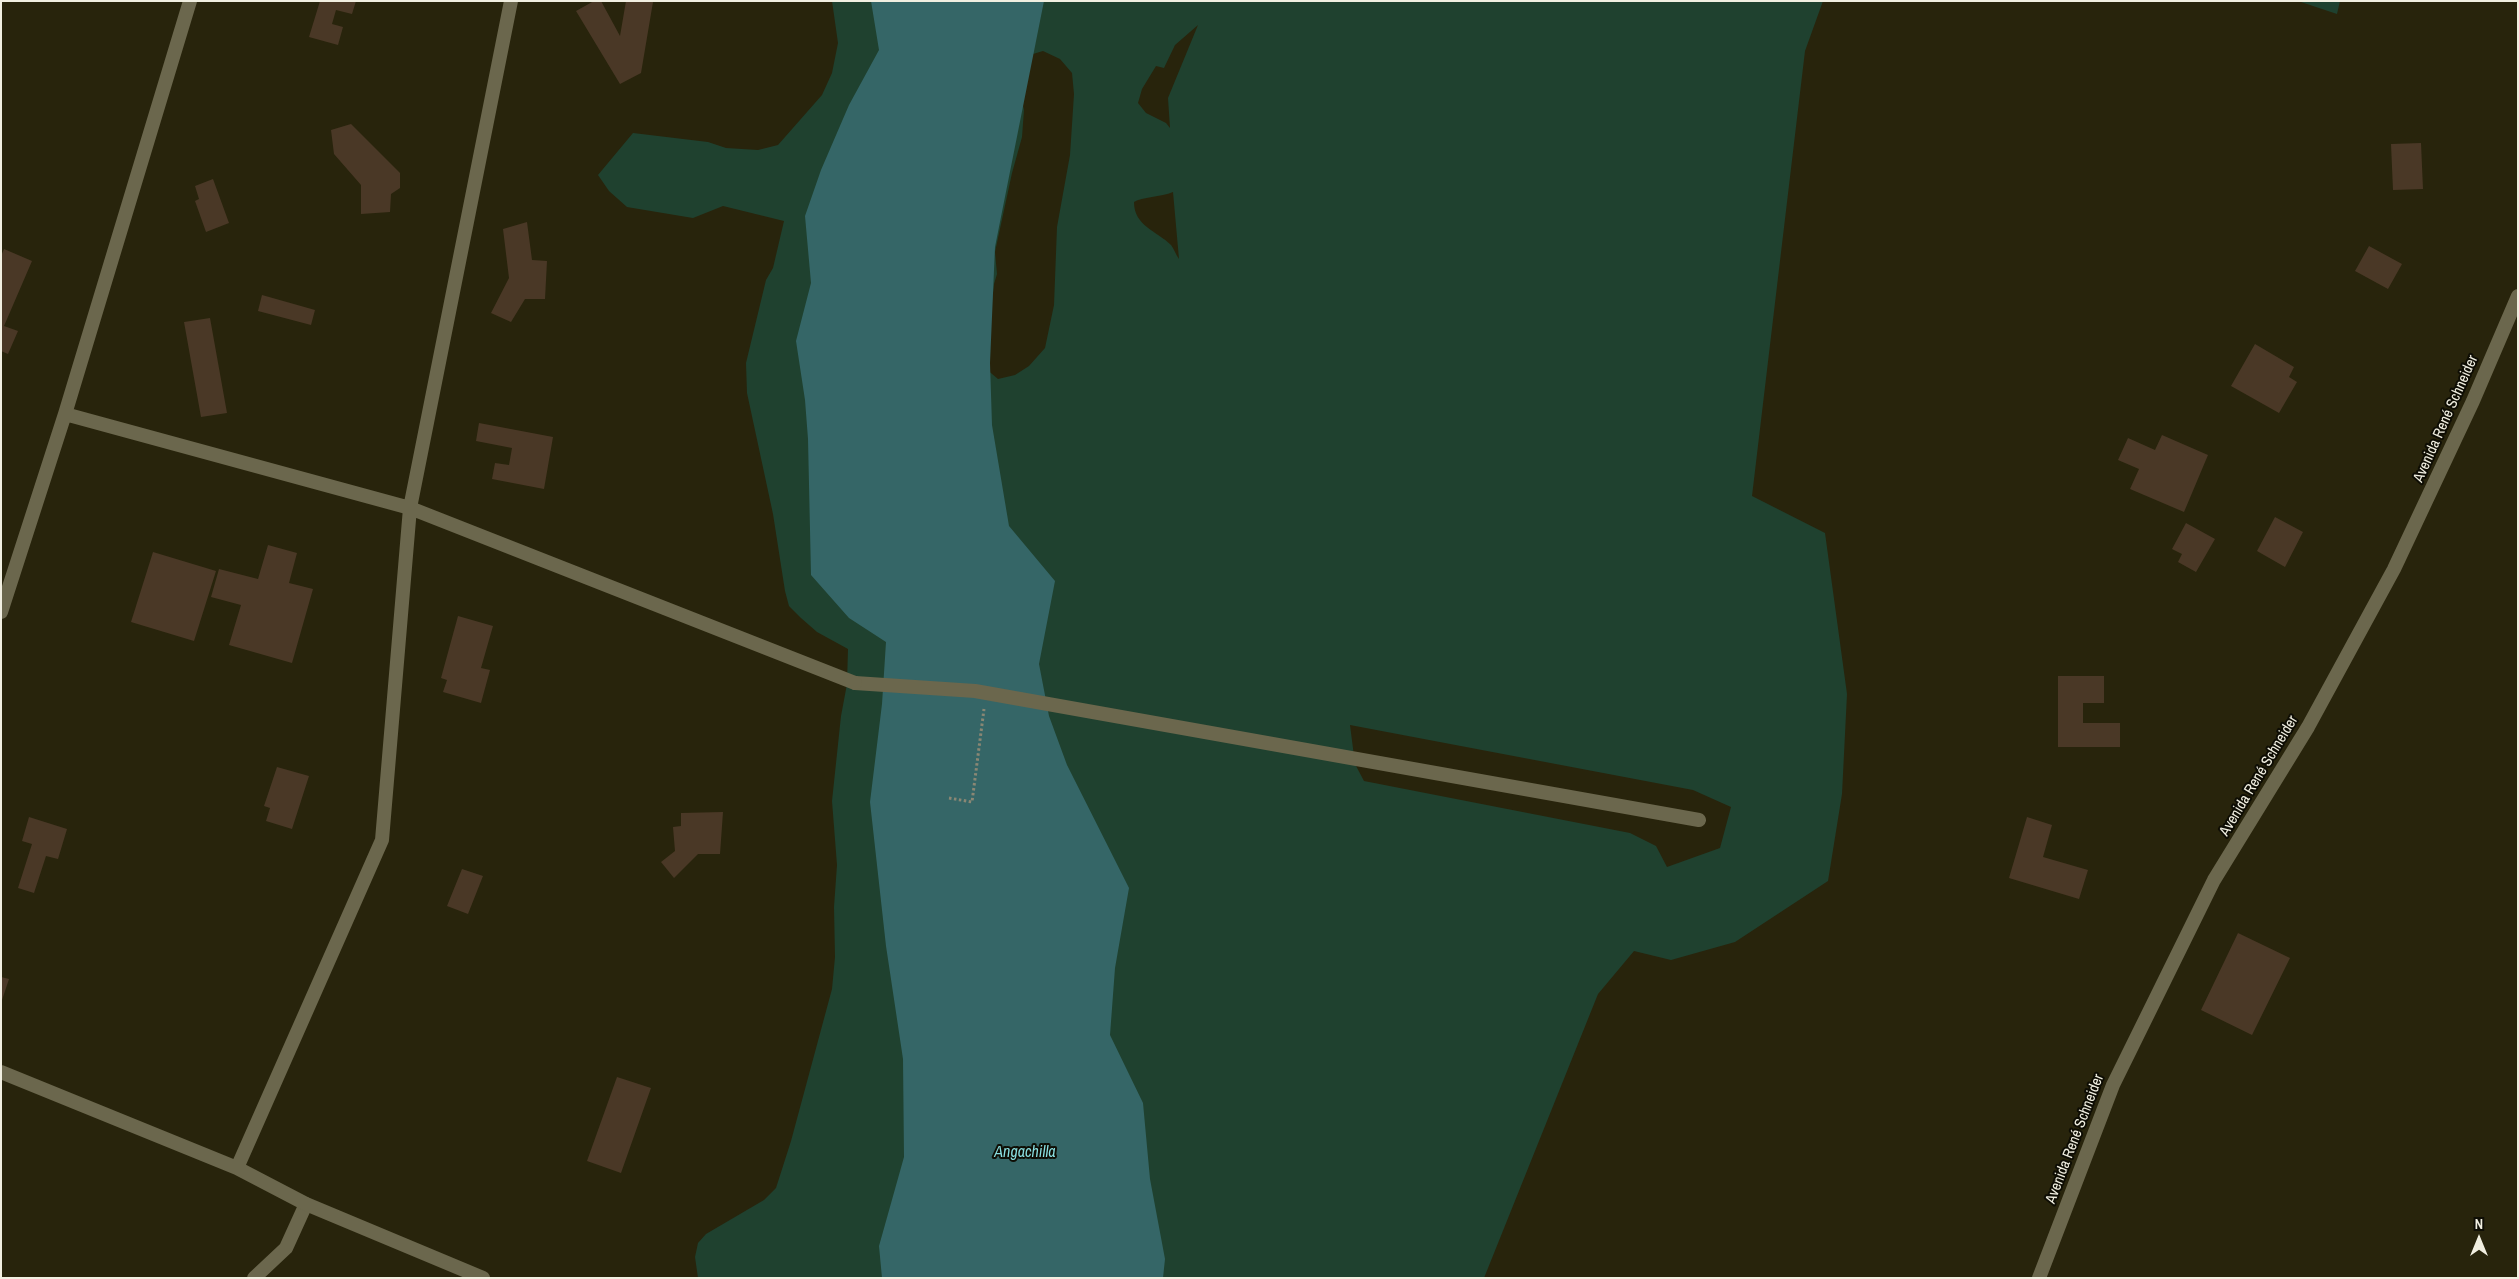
<!DOCTYPE html>
<meta charset="utf-8">
<style>
body{margin:0}
#map{position:relative;width:2519px;height:1279px;overflow:hidden;background:#28240c;font-family:"Archivo Narrow",sans-serif}
canvas{display:block}
.frame{position:absolute;inset:0;border:2px solid #f1efe1;pointer-events:none}
.north{position:absolute;left:2454px;top:1214px;width:50px;height:50px;-webkit-text-stroke:4px #0e0d04;paint-order:stroke;rotate:0deg;font-size:14px;font-weight:700;line-height:20px;text-align:center;color:#f1efe1}
.north::after{content:'';display:block;margin:auto;width:18px;height:22px;background:#f1efe1;clip-path:polygon(50% 0,100% 100%,50% 72%,0 100%)}
</style>
<div id="map">
<canvas width="2519" height="1279"></canvas>
<div class="frame"></div>
<div class="north">N</div>
</div>
<script>
const c = document.querySelector('canvas').getContext('2d');
c.lineJoin = 'round';
function fill(path, color) {
  c.fillStyle = color;
  c.fill(path, 'evenodd');
}
function strokePath(path, color, width, dash) {
  c.strokeStyle = color;
  c.lineWidth = width;
  c.lineCap = dash ? 'butt' : 'round';
  c.setLineDash(dash || []);
  c.stroke(path);
}
function write(font, color, halo, rows, align = 'center') {
  c.font = font + ' "Archivo Narrow",sans-serif';
  c.lineWidth = 4;
  c.setLineDash([]);
  c.textBaseline = 'middle';
  c.strokeStyle = halo;
  c.fillStyle = color;
  for (const [text, x, y, turn = 0] of rows) {
    c.save();
    c.translate(x, y);
    c.rotate((+turn || 0) * Math.PI / 180);
    c.textAlign = isNaN(turn) ? turn : align;
    if (halo) c.strokeText(text, 0, 0);
    c.fillText(text, 0, 0);
    c.restore();
  }
}
const green = new Path2D(`
 M832 1H1823L1805 51 1752 496 1825 533 1847 694 1842 794 1828 881 1735 942 1671 960 1634 951 1598 994 1484 1278H698L695 1257 698 1243 706 1234 764 1200 776 1188 791 1141 832 989 835 957 834 907 837 865 832 801 841 716 847 684 848 649 817 632 801 618 789 606 785 591 773 514 747 393 746 363 766 280 773 268 784 221 723 206 693 218 627 207 609 191 598 175 633 133 708 142 726 148 758 150 778 145 822 95 832 73 838 43ZM1198 25 1168 98 1170 128 1166 123 1146 113 1138 103 1142 89 1156 66 1164 68 1175 45ZM1043 51 1060 59 1072 73 1074 94 1070 155 1057 227 1054 305 1045 348 1029 366 1015 375 998 379 985 368 994 284 997 274 995 252 1012 173 1022 137 1024 110 1018 83 1033 54ZM1173 192 1179 259C1176 255 1174 249 1171 245 1157 231 1134 226 1134 202 1142 197 1161 197 1173 192ZM1350 725 1693 790 1731 807 1720 848 1667 867 1656 846 1630 833 1364 781 1355 764Z
 M2298 1H2340L2337 14Z`);
const water = new Path2D(`
 M871 1H1044L995 247 990 363 992 425 1009 526 1055 581 1039 664 1049 716 1067 765 1129 888 1115 968 1110 1035 1143 1103 1150 1179 1165 1259 1163 1278H882L879 1246 904 1157 903 1059 886 946 870 802 882 704 886 642 849 618 811 575 808 439 805 400 796 341 811 283 805 216 821 170 849 105 879 50Z`);
const building = new Path2D(`
 M320 1H356L352 14 336 10 332 24 343 27 338 45 309 37Z
 M594 1H601L620 36 626 1 653 2 641 73 620 84 576 11Z
 M351 124 400 173V188L391 194 390 212 361 214V185L334 154 331 130Z
 M2421 143 2423 189 2393 190 2391 144Z
 M213 179 229 223 206 232 195 201 199 199 195 186Z
 M527 222 532 260 547 261 545 299H525L511 322 491 313 509 278 503 229Z
 M2369 246 2402 264 2388 289 2355 271Z
 M4 249 32 261 4 326 18 331 8 354 1 351V256Z
 M262 295 315 310 311 325 258 311Z
 M210 318 227 413 201 417 184 322Z
 M2255 344 2294 367 2289 377 2297 382 2279 413 2231 386Z
 M479 423 553 437 544 489 492 479 495 463 509 465 512 448 476 441Z
 M2162 435 2208 455 2184 512 2130 489 2139 469 2118 460 2128 438 2155 450Z
 M2275 517 2303 532 2285 567 2257 551Z
 M2186 523 2215 539 2196 572 2178 562 2182 554 2172 549Z
 M268 545 297 553 289 583 313 589 292 663 229 645 241 605 211 597 219 569 258 579Z
 M153 552 216 571 194 641 131 622Z
 M458 616 493 626 481 668 490 670 481 703 443 692 447 680 441 678Z
 M2058 676H2104V703H2083V723H2120V747H2058Z
 M277 767 309 776 292 829 266 821 270 808 264 806Z
 M723 812 720 854H698L674 878 661 862 675 851 673 827 681 826V813Z
 M29 817 67 829 58 859 46 856 34 893 18 888 32 844 22 841Z
 M2027 817 2052 825 2043 857 2088 870 2079 899 2009 878Z
 M462 869 483 876 468 914 447 906Z
 M2238 933 2290 958 2252 1035 2201 1010Z
 M1 977 9 979 2 1000H1Z
 M617 1077 651 1088 621 1173 587 1161Z`);
const path = new Path2D(`
 M949 798 972 802 984 709`);
const service = new Path2D(`
 M855 683 975 691 1699 820
 M254 1278 286 1248 306 1204`);
const minor = new Path2D(`
 M65 414 410 508 855 683
 M1 612 65 414 190 1
 M1 1072 237 1168 306 1204 483 1278
 M237 1168 382 840 410 508 511 1
 M2039 1278 2113 1085 2214 880 2308 727 2394 569 2473 401 2518 296`);
const streetNames = [
 ["Avenida René Schneider",2446,419,-66],
 ["Avenida René Schneider",2259,776,-59],
 ["Avenida René Schneider",2075,1139,-69]
];
const waterNames = [
 ["Angachilla",1025,1153]
];
fill(green, '#1f412f');
fill(water, '#356667');
fill(building, '#4a3826');
strokePath(path, '#8a8774', 3, [2.5, 2.5]);
strokePath(service, '#6b674d', 14);
strokePath(minor, '#6b674d', 14);
write('15px', '#f1efe1', '#0e0d04', streetNames);
write('italic 16px', '#8adfe1', '#0e0d04', waterNames);
</script>
